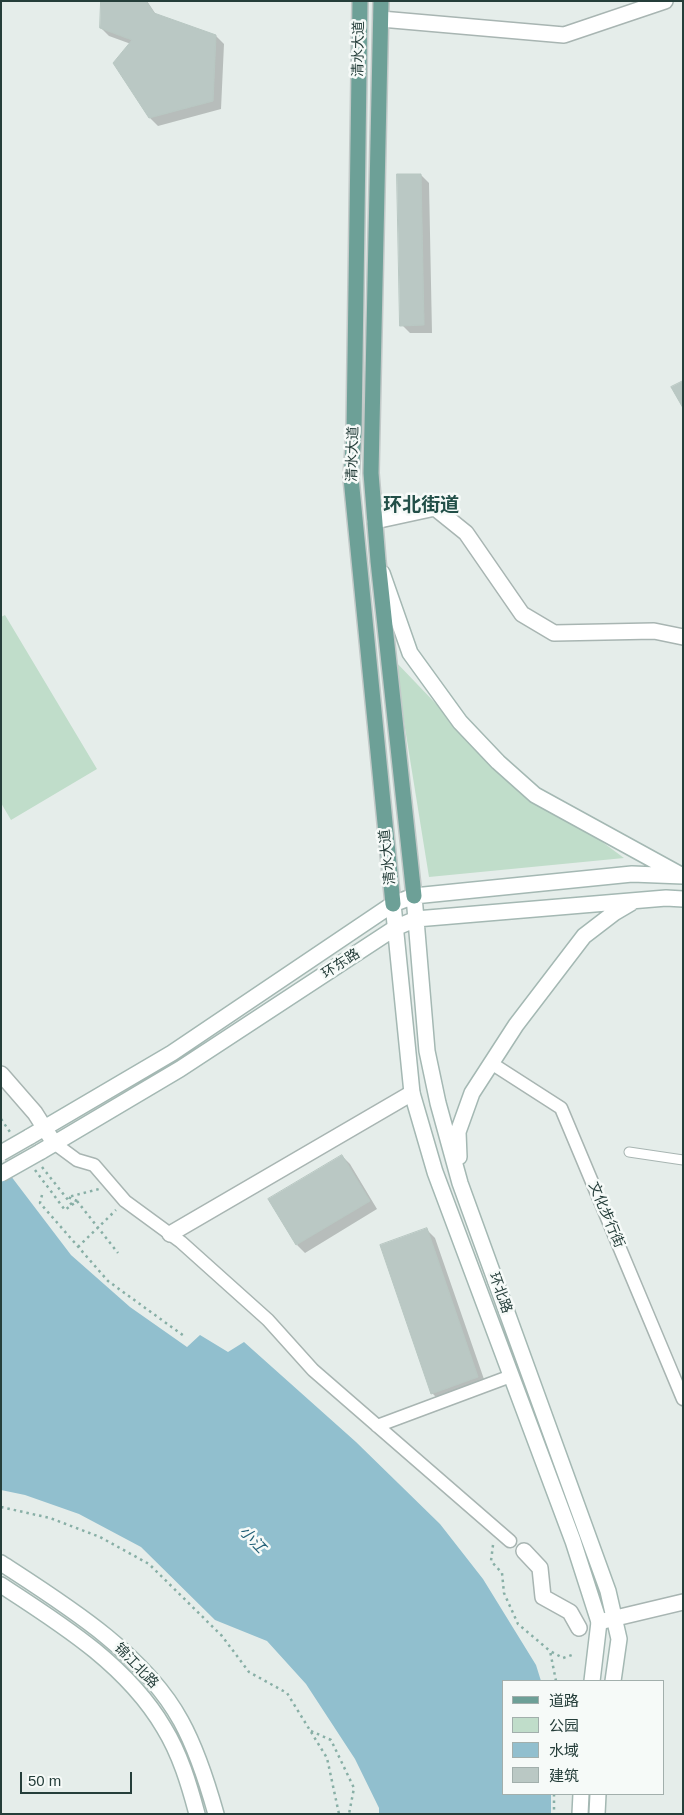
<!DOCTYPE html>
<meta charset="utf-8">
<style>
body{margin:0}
#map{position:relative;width:684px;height:1815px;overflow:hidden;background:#e5edea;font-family:Arial,"Noto Sans SC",sans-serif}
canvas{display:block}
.frame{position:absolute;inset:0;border:2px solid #253e3a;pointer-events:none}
.legend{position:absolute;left:502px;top:1680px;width:162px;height:115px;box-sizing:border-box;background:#f6faf8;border:1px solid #a2afac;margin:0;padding:6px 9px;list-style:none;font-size:15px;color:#253e3a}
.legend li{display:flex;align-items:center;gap:10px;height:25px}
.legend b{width:25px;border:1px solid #a2afac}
.scale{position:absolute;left:20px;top:1772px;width:112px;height:22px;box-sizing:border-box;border:2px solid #253e3a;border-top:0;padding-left:6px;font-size:15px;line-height:18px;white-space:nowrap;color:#253e3a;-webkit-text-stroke:4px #f6faf8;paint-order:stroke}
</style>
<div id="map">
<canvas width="684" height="1815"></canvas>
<div class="frame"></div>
<ul class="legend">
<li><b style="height:6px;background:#6da097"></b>道路</li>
<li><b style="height:14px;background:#c0ddca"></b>公园</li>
<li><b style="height:14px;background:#91bfce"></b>水域</li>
<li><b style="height:14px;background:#bac8c4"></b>建筑</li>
</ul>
<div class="scale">50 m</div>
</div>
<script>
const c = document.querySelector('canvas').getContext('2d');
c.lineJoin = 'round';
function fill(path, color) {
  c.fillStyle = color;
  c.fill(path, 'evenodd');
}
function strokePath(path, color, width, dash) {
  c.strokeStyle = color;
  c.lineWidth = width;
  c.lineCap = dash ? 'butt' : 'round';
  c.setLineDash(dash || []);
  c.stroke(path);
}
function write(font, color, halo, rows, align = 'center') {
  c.font = font + ' Arial,"Noto Sans SC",sans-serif';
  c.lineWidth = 5;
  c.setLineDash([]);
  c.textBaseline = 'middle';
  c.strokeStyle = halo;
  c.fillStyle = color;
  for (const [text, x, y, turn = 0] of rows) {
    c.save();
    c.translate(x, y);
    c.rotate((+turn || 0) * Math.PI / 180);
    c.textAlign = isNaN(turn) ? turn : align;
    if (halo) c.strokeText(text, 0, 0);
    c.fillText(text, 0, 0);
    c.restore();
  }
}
const green = new Path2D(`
 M5 615 97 769 11 820 1 803V617Z
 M394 660 486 756 624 858 429 877Z`);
const water = new Path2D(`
 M1 1163 71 1255 130 1307 187 1347 200 1335 228 1352 244 1342 356 1442 440 1524 483 1579 536 1665 541 1681H503V1794H551V1814H379V1808L355 1759 306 1684 267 1641 215 1620 141 1547 79 1514 25 1495 1 1490Z`);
const shadow = new Path2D(`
 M103 1H147L157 16 216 36 224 44 221 109 158 126 150 118 131 44 109 36 101 28Z
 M421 175 429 183 432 333H410L402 325Z
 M342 1156 350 1164 377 1209 305 1253 297 1245Z
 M427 1230 435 1238 486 1385 440 1401 432 1393Z`);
const building = new Path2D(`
 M101 1H146L154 13 216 35 213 101 149 118 113 63 132 40 100 28Z
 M397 174H421L424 325 400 326Z
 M683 381V408L671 387Z
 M342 1155 370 1201 296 1245 268 1199Z
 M427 1228 478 1377 431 1394 380 1245Z`);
const path = new Path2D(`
 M1 1119 10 1132
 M42 1167 72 1205
 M35 1170 65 1210 77 1201 118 1253
 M42 1195 40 1203 108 1281 184 1336
 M77 1201 68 1197 99 1189
 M78 1247 116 1210
 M1 1507 50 1518 100 1537 149 1564 222 1636 249 1672 287 1693 327 1758 339 1814
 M493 1545 491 1561 502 1573 504 1593 518 1624 550 1651
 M556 1681 550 1651 563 1658 575 1654
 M311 1731 331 1740 354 1788 349 1814
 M554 1794V1814`);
const service = new Path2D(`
 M629 1152 683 1160`);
const pedestrian = new Path2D(`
 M491 1063 561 1108 683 1399
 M54 1143 77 1160 94 1165 125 1201 181 1242 268 1320 313 1370 510 1541
 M377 1426 511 1376`);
const minor = new Path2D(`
 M381 19 564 35 665 1
 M375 521 435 508 466 533 522 614 554 633 654 631 683 637
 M1 1074 35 1113 54 1143
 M170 1234 412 1093
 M524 1551 540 1568 543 1597 570 1612 579 1628`);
const tertiary = new Path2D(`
 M599 1622 683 1602`);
const secondary = new Path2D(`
 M382 573 410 653 460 722 498 762 535 795 679 874
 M414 896 427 1051 438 1103 460 1183 608 1591 619 1639 613 1681
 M393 904 412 1093 435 1172 573 1541 599 1622 592 1681
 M29 1137 172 1053 393 904 414 896 632 874 683 876
 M40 1152 180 1069 395 928 416 919 666 898 683 899
 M459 1157 458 1132 472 1093 516 1025 584 936 614 913 631 903
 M1 1563C64 1604 144 1653 181 1721 197 1750 207 1782 216 1814
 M1 1585C61 1624 127 1665 164 1728 180 1754 189 1784 197 1814
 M580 1814 581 1794
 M597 1814 598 1794`);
const primary = new Path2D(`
 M360 1 354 432 351 478 393 904
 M381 1 371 473 378 561 414 896`);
const secondaryBridge = new Path2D(`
 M1 1153 29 1137
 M1 1174 40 1152`);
const streetNames = [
 ["清水大道",359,49,-89],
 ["清水大道",353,454,-88],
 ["清水大道",388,857,-96],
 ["环东路",341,964,-33],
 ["文化步行街",606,1215,67],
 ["环北路",500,1293,70],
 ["锦江北路",136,1666,46]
];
const waterNames = [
 ["小江",252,1540,46]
];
const districtNames = [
 ["环北街道",421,506]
];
fill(green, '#c0ddca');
fill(water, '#91bfce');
fill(shadow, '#0003');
fill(building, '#bac8c4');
strokePath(building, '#b8c7c2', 1);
strokePath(service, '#a8b5b2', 11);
strokePath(pedestrian, '#a8b5b2', 15);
strokePath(minor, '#a8b5b2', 18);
strokePath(tertiary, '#a8b5b2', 18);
strokePath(secondary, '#a4b8b3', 18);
strokePath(primary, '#c2c9c8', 18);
strokePath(path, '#88afa6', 2.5, [2.5, 4]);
strokePath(service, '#fff', 9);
strokePath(pedestrian, '#fff', 12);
strokePath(minor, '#fff', 15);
strokePath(tertiary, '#fff', 15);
strokePath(secondary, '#fff', 15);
strokePath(primary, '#6da097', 15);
strokePath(secondaryBridge, '#a4b8b3', 18, []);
strokePath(secondaryBridge, '#fff', 15);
write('14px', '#253e3a', '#f6faf8', streetNames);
write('italic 15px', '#236177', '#f6faf8', waterNames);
write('bold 19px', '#224f48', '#f6faf8', districtNames);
</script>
